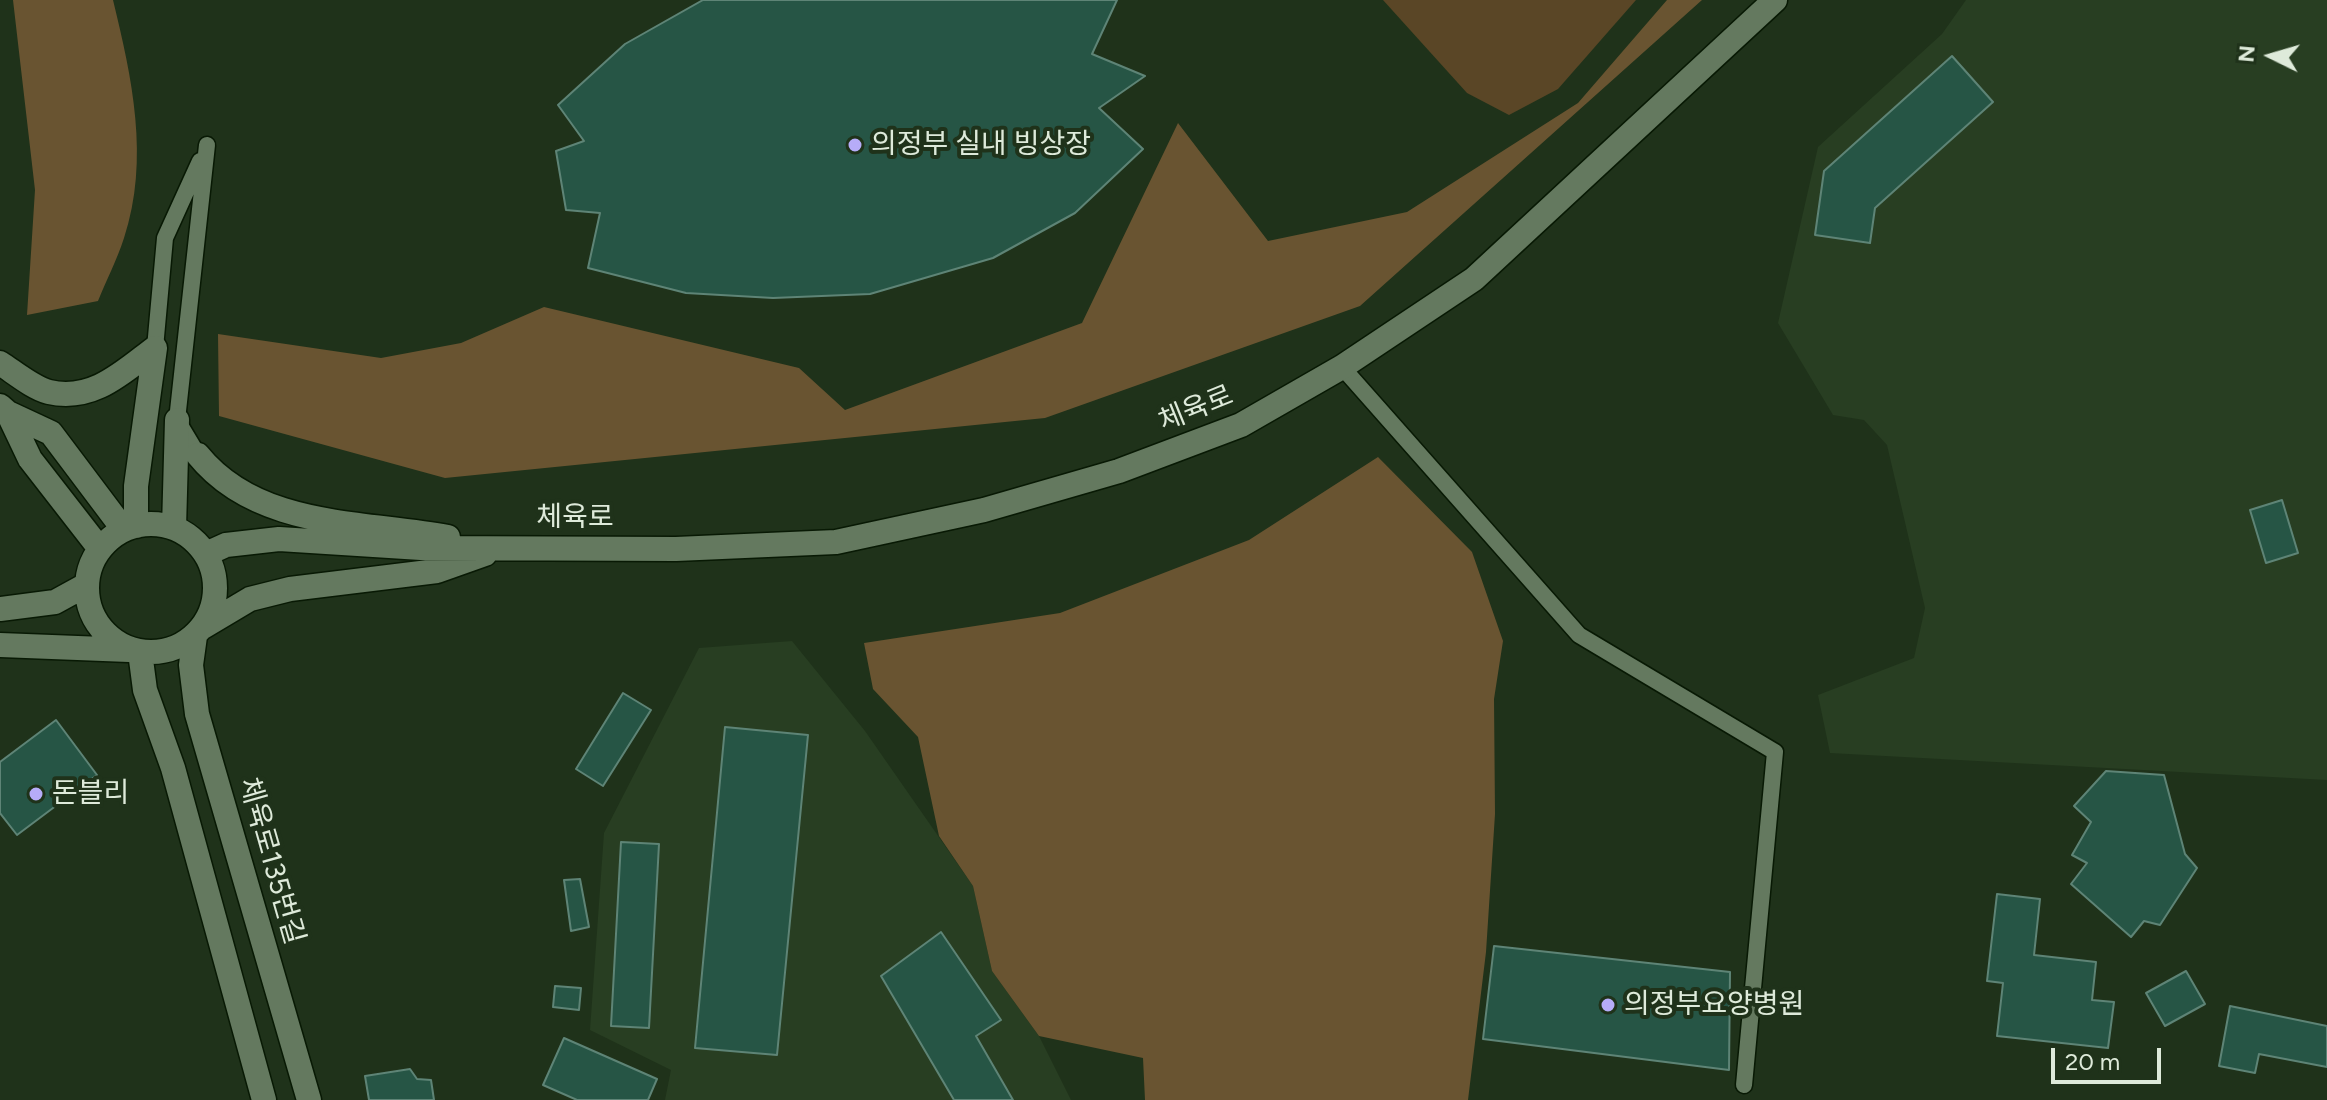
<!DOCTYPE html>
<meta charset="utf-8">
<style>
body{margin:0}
#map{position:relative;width:2327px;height:1100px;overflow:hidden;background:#1f321a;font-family:Figtree,sans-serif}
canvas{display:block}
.north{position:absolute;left:2231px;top:16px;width:80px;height:80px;-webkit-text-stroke:6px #1f321a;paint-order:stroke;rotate:275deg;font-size:22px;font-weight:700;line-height:32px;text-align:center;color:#deeada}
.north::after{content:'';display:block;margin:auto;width:28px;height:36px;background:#deeada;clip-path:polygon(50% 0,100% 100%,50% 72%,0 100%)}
.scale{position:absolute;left:2051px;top:1048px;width:110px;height:36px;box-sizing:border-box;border:4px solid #deeada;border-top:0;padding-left:10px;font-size:24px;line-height:28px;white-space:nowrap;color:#deeada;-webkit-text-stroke:6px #1f321a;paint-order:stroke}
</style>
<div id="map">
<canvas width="2327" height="1100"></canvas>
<div class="north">N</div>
<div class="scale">20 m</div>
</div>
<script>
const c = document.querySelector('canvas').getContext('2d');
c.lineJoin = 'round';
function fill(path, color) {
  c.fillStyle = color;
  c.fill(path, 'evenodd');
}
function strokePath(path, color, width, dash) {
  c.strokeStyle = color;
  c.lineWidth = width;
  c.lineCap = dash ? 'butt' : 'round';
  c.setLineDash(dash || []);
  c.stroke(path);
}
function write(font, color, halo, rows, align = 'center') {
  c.font = font + ' Figtree,"Noto Sans KR",sans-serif';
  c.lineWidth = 8;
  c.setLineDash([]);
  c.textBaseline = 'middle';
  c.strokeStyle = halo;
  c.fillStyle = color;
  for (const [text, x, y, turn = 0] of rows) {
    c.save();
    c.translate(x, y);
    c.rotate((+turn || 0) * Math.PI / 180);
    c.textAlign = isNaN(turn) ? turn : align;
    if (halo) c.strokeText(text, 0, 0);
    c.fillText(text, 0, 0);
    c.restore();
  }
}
const built = new Path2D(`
 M1966 0H2327V780L1830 753 1818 695 1914 658 1925 608 1887 445 1864 420 1833 415 1778 323 1818 147 1942 34Z
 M792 641 865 731 973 886 992 971 1039 1036 1071 1100H665L671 1070 590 1030 604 833 699 648Z`);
const green = new Path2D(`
 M1383 0H1636L1558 89 1509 115 1467 93Z`);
const forest = new Path2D(`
 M13 0H113C132 78 150 159 124 238 117 260 106 281 98 301L27 315 35 190Z
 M1667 0H1702L1360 306 1045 418 445 478 219 416 218 334 381 358 461 343 544 307 799 368 845 410 1082 323 1178 123 1268 241 1407 212 1578 103Z
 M1378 457 1472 552 1503 641 1494 699 1495 814 1486 952 1468 1100H1145L1143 1058 1039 1036 992 971 973 886 939 836 918 737 873 689 864 643 1060 613 1249 540Z`);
const building = new Path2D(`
 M703 0H1117L1092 54 1145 76 1099 108 1143 149 1075 213 993 258 870 294 773 298 686 293 588 268 600 213 566 210 556 151 584 141 558 105 625 44Z
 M1952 56 1993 102 1875 208 1870 243 1815 235 1824 171Z
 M2282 500 2298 553 2266 563 2250 510Z
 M623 693 651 710 603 786 576 769Z
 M56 720 97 775 17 835 0 813V762Z
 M725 727 808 735 777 1055 695 1048Z
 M2106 771 2164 775 2185 854 2197 868 2160 925 2144 921 2131 937 2071 884 2087 863 2072 855 2091 822 2074 806Z
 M621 842 659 844 649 1028 611 1026Z
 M580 879 589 927 571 931 564 880Z
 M1997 894 2040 899 2034 955 2096 962 2092 1000 2114 1002 2108 1048 1997 1036 2003 983 1987 981Z
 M941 932 1001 1020 976 1036 1013 1100H954L881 976Z
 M1494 946 1730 972 1729 1070 1483 1039Z
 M2186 971 2205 1004 2165 1026 2146 993Z
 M555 986 581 988 579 1010 553 1007Z
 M2230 1006 2327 1026V1067L2259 1054 2255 1073 2219 1066Z
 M564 1038 657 1079 648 1100H577L543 1085Z
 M410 1069 417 1079 431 1080 434 1100H369L365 1076Z`);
const service = new Path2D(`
 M155 348 165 238 200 161
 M1342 367 1579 635 1775 752 1744 1085
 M198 455 177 420 207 145`);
const minor = new Path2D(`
 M0 363C14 372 33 388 49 392 93 402 123 372 155 348
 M0 406 8 413 51 433 124 530
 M8 413 30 459 100 549
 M198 455C258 529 363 521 448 537
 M87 588a64 64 0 1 1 128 0a64 64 0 1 1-128 0Z
 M136 526V486L155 348
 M174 528 177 420
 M206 554 226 545 279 539 421 548 676 549 836 542 984 510 1119 471 1241 425 1342 367 1474 279 1775 0
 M0 609 55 602 86 585
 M203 627 250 599 290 589 437 571 485 554
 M195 636 191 665 197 714 309 1100
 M0 645 129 650
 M140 652 145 690 173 768 264 1100`);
const markers = [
 [855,145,8,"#b6acf8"],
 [36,794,8,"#b6acf8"],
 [1608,1005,8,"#b6acf8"]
];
const poiNames = [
 ["의정부 실내 빙상장",871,145],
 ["돈블리",52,794],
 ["의정부요양병원",1624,1005]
];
const streetNames = [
 ["체육로",1196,409,-22],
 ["체육로",575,518],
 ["체육로135번길",271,861,74]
];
fill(built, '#283e22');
fill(green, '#5a4626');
fill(forest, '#695431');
fill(building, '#265545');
strokePath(building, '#5e8476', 2);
strokePath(service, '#081904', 19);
strokePath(minor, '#081904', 27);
strokePath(service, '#64795f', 16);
strokePath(minor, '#64795f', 24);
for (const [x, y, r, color] of markers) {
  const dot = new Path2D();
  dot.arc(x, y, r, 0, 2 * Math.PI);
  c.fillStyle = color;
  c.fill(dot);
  strokePath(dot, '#1f321a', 3);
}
write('28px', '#deeada', '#1f321a', poiNames, 'left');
write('28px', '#deeada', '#1f321a', streetNames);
</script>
